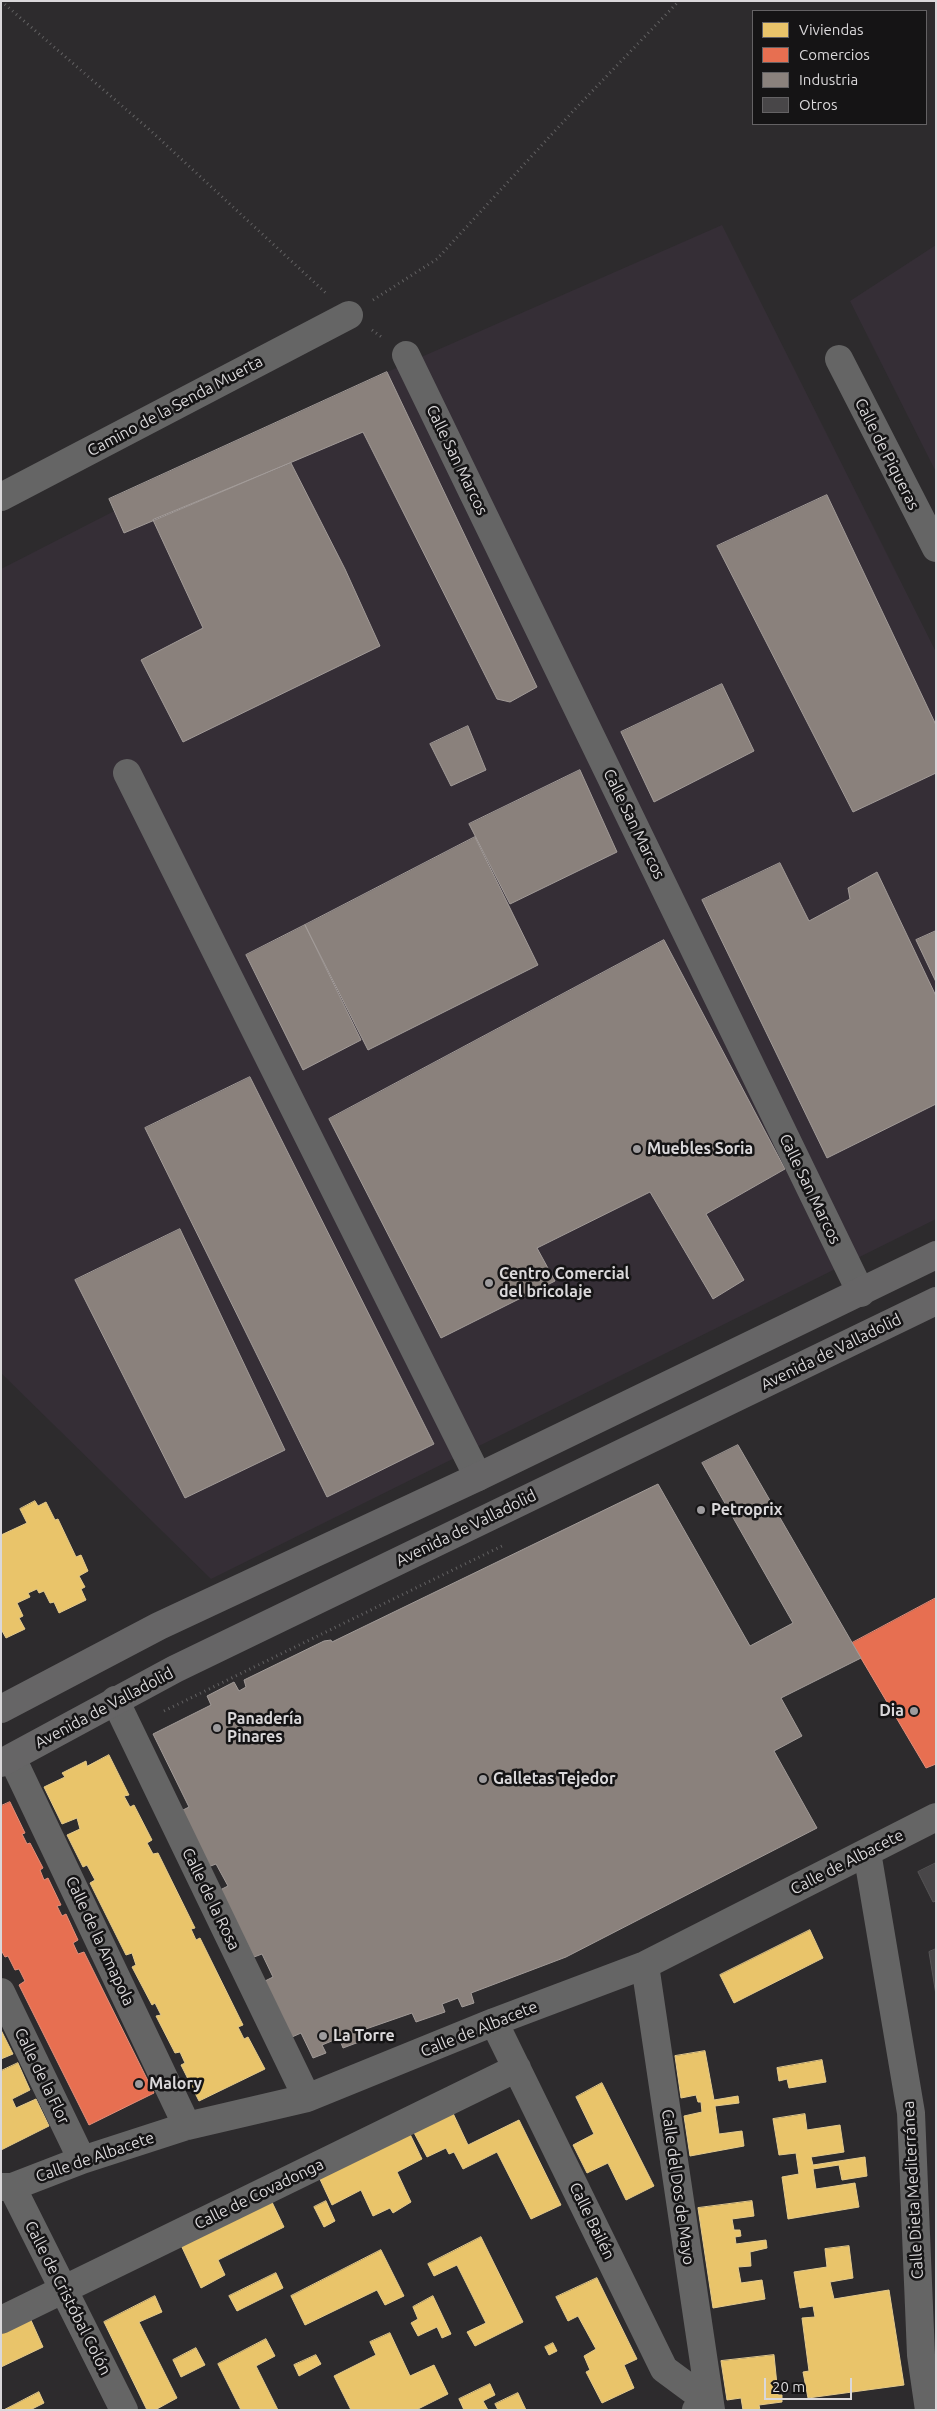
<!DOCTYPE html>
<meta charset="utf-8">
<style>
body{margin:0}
#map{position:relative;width:937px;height:2411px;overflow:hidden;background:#2d2b2d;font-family:Ubuntu,sans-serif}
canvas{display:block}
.frame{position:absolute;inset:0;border:2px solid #dad8da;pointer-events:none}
.legend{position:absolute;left:752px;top:10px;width:175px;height:115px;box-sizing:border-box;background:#151415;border:1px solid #646264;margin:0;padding:6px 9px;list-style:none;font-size:15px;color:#dad8da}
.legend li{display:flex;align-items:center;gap:10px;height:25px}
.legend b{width:25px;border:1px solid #646264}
.scale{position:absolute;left:764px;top:2378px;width:88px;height:22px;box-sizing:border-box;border:2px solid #dad8da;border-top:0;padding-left:6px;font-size:15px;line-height:18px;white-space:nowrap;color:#dad8da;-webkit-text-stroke:4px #151415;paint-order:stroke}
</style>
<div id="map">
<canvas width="937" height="2411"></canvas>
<div class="frame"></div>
<ul class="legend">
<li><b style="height:14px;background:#e9c46a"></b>Viviendas</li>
<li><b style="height:14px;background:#e76f51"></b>Comercios</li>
<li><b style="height:14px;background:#8a817c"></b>Industria</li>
<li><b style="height:14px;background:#484648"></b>Otros</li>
</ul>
<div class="scale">20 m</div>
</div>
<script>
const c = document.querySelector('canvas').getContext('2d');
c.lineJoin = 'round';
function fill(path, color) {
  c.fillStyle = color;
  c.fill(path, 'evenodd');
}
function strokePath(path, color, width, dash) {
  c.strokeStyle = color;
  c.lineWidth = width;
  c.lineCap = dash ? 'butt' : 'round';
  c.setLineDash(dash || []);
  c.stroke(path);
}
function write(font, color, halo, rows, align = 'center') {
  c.font = font + ' Ubuntu,sans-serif';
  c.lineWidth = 5;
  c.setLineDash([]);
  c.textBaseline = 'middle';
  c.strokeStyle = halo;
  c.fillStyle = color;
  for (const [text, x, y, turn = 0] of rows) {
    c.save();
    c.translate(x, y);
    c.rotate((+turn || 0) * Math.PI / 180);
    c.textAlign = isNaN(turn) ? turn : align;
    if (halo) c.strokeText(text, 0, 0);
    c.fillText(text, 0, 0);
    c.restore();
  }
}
const built = new Path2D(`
 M722 225 936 652V1219L211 1579 1 1373V569L378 376Z
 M936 245V472L850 301Z`);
const homes = new Path2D(`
 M35 1501 38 1506 46 1502 55 1520 58 1519 76 1557 81 1555 88 1571 79 1576 85 1587 81 1589 86 1600 59 1613 54 1602 50 1603 44 1591 39 1593 37 1589 28 1593 30 1597 17 1603 23 1616 19 1618 25 1629 6 1638 1 1629V1535L27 1523 20 1509Z
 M109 1755 129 1795 124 1796 130 1807 134 1805 152 1840 147 1843 153 1854 158 1853 195 1928 191 1929 196 1940 200 1938 243 2025 238 2027 244 2039 248 2037 265 2069 199 2101 181 2065 185 2063 180 2052 175 2053 156 2016 161 2015 155 2003 152 2005 132 1967 136 1965 132 1953 126 1955 90 1883 95 1880 87 1865 83 1867 67 1835 80 1829 77 1818 62 1824 44 1787 65 1777 62 1773 86 1761 87 1766Z
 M810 1930 823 1958 734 2003 720 1975Z
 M1 2030 13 2054 1 2059Z
 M705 2051 714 2100 738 2096 739 2103 715 2106 719 2134 742 2131 744 2146 690 2156 684 2116 702 2112 701 2102H698L696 2095 681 2098 675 2056Z
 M822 2060 826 2082 789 2088 787 2079 779 2081 777 2068Z
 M18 2063 30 2090 12 2099 16 2108 36 2099 49 2126 1 2150V2071Z
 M602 2083 654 2186 626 2200 608 2163 587 2173 573 2145 594 2134 576 2097Z
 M451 2109 468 2145 519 2120 561 2205 531 2219 497 2152 463 2169 454 2152 449 2154 446 2148 427 2157 412 2129Z
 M805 2114 807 2130 840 2125 844 2152 811 2157 813 2165 865 2157 867 2176 842 2180 839 2165 813 2169 816 2189 855 2183 859 2207 788 2219 782 2177 799 2174 796 2153 779 2155 773 2119Z
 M408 2130 422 2159 397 2172 411 2202 393 2213 390 2208 373 2216 361 2190 332 2205 318 2175Z
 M270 2198 284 2227 218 2260 225 2275 201 2288 180 2243Z
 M326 2201 335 2221 324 2227 314 2207Z
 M752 2201 754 2216 732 2219 734 2230H740L741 2236 735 2237 736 2244 766 2240 767 2248 750 2252 751 2266 738 2267 741 2283 762 2280 765 2299 713 2308 698 2208Z
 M481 2237 523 2322 475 2346 467 2332 486 2323 457 2265 434 2276 428 2264Z
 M849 2246 853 2278 830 2282 834 2299 889 2290 904 2385 808 2398 803 2372 809 2371 802 2318 815 2317 813 2306 800 2308 794 2272 827 2267 825 2249Z
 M381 2250 404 2296 385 2305 377 2290 305 2325 291 2296Z
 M276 2273 283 2288 237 2311 229 2296Z
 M597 2278 637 2359 624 2365 634 2388 602 2403 586 2372 590 2370 584 2356 596 2349 578 2316 568 2321 556 2297Z
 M155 2296 162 2312 139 2322 177 2398 155 2410H147L104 2322Z
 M433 2296 451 2334 442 2338 437 2327 418 2336 411 2323 418 2319 413 2307Z
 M30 2318 43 2347 1 2367V2332Z
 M390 2333 410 2376 434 2365 448 2394 416 2410H351L334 2376 376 2355 370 2342Z
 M266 2339 275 2356 256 2366 278 2410H241L218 2364Z
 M553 2343 557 2351 549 2355 545 2347Z
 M196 2348 205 2365 181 2377 173 2360Z
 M316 2355 321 2364 299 2376 294 2365Z
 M774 2355 778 2395H782V2402L759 2405 760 2410H743L741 2398 727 2400 721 2361Z
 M490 2384 495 2395 483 2401 488 2410H464L459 2399Z
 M39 2392 44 2403 30 2410H4Z
 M518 2393 526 2410H498L495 2404Z`);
const shops = new Path2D(`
 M936 1598V1764L926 1768 852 1643Z
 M10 1802 25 1833 22 1834 27 1844 30 1843 43 1868 40 1870 44 1880 48 1878 61 1905 57 1906 62 1916 66 1914 78 1940 73 1943 78 1954 84 1952 154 2093 89 2125 19 1985 25 1981 19 1969 15 1970 8 1956 5 1957 1 1950V1806Z`);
const industry = new Path2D(`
 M387 372 537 687 510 702 497 699 363 432 124 533 109 499Z
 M291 463 345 569 380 646 183 742 141 660 203 628 153 520Z
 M827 495 936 725V773L853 812 717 546Z
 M722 684 754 751 654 802 621 732Z
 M468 726 486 770 451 786 430 744Z
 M580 770 617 852 510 904 469 824Z
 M475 837 538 965 368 1050 305 925Z
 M780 863 809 921 850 899 848 888 877 872 936 996V1104L827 1158 702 900Z
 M305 925 361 1040 303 1070 246 955Z
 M936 931V982L916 940Z
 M664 940 785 1169 706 1214 744 1280 713 1299 650 1192 537 1248 555 1281 441 1338 329 1119Z
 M250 1077 434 1444 327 1497 145 1128Z
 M180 1229 285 1450 185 1498 75 1280Z
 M738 1445 861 1658 781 1698 802 1736 774 1751 817 1828 566 1957 471 1993 474 2003 462 2007 458 1998 442 2004 445 2012 416 2022 412 2013 363 2030 367 2039 343 2048 339 2038 322 2045 326 2053 313 2058 301 2033 292 2037 265 1981 273 1977 262 1954 254 1957 220 1890 228 1886 216 1864 208 1867 181 1811 189 1807 153 1734 211 1705 207 1696 234 1682 239 1691 246 1687 244 1680 324 1641 331 1640 332 1642 658 1484 750 1646 793 1623 702 1463Z`);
const building = new Path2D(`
 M936 1863V1901L933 1902 918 1872Z
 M936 1949V1995L929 1952Z`);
const path = new Path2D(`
 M1 1 151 131 328 295
 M373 300 437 259 576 108 679 1
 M372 330 383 338
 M164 1711 504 1545`);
const minor = new Path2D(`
 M406 355 861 1293
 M839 359 936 548
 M1 497 349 315
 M127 773 478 1477
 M115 1700 307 2098
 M12 1758 187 2126
 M867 1852 911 2113 921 2355 929 2410
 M645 1965 711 2410
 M1 1992 82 2160
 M494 2022 664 2369 710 2403 696 2410
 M1 2187H12L82 2160 187 2126 307 2098 494 2022 645 1965 936 1817
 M12 2187 124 2410
 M1 2320 517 2068`);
const major = new Path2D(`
 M1 1709 159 1626 478 1477 936 1255
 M1 1763 175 1669 936 1301`);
const markers = [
 [637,1149,5,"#9d9b9d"],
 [489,1283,5,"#9d9b9d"],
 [701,1510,5,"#9d9b9d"],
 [914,1711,5,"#9d9b9d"],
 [217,1728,5,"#9d9b9d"],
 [483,1779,5,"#9d9b9d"],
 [323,2036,5,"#9d9b9d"],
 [139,2084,5,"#9d9b9d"]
];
const streetNames = [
 ["Camino de la Senda Muerta",175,406,-28],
 ["Calle de Piqueras",887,454,63],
 ["Calle San Marcos",457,460,64],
 ["Calle San Marcos",634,824,64],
 ["Calle San Marcos",810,1189,64],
 ["Avenida de Valladolid",831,1352,-26],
 ["Avenida de Valladolid",466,1528,-26],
 ["Avenida de Valladolid",104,1708,-28],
 ["Calle de Albacete",847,1862,-27],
 ["Calle de la Rosa",211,1899,64],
 ["Calle de la Amapola",100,1941,65],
 ["Calle de Albacete",479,2029,-22],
 ["Calle de la Flor",42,2076,64],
 ["Calle de Albacete",95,2157,-19],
 ["Calle del Dos de Mayo",678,2187,82],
 ["Calle Dieta Mediterránea",913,2190,-93],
 ["Calle de Covadonga",259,2194,-26],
 ["Calle Bailén",592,2221,64],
 ["Calle de Cristóbal Colón",68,2298,63]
];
const poiNames = [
 ["Muebles Soria",647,1149],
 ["Centro Comercial",499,1274],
 ["del bricolaje",499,1292],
 ["Petroprix",711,1510],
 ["Dia",904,1711,"right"],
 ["Panadería",227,1719],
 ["Pinares",227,1737],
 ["Galletas Tejedor",493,1779],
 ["La Torre",333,2036],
 ["Malory",149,2084]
];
fill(built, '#352e36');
fill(homes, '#e9c46a');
strokePath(homes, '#e4ca8c', 1);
fill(shops, '#e76f51');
strokePath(shops, '#e38e7a', 1);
fill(industry, '#8a817c');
strokePath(industry, '#a29b98', 1);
fill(building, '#484648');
strokePath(building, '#555455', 1);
strokePath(path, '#636263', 3, [1, 4]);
strokePath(minor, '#656565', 28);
strokePath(major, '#666566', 28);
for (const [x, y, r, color] of markers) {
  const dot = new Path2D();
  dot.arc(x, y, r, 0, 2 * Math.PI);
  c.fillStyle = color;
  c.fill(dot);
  strokePath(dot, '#151415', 2);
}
write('16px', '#dad8da', '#151415', streetNames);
write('bold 16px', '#dad8da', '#151415', poiNames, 'left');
</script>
